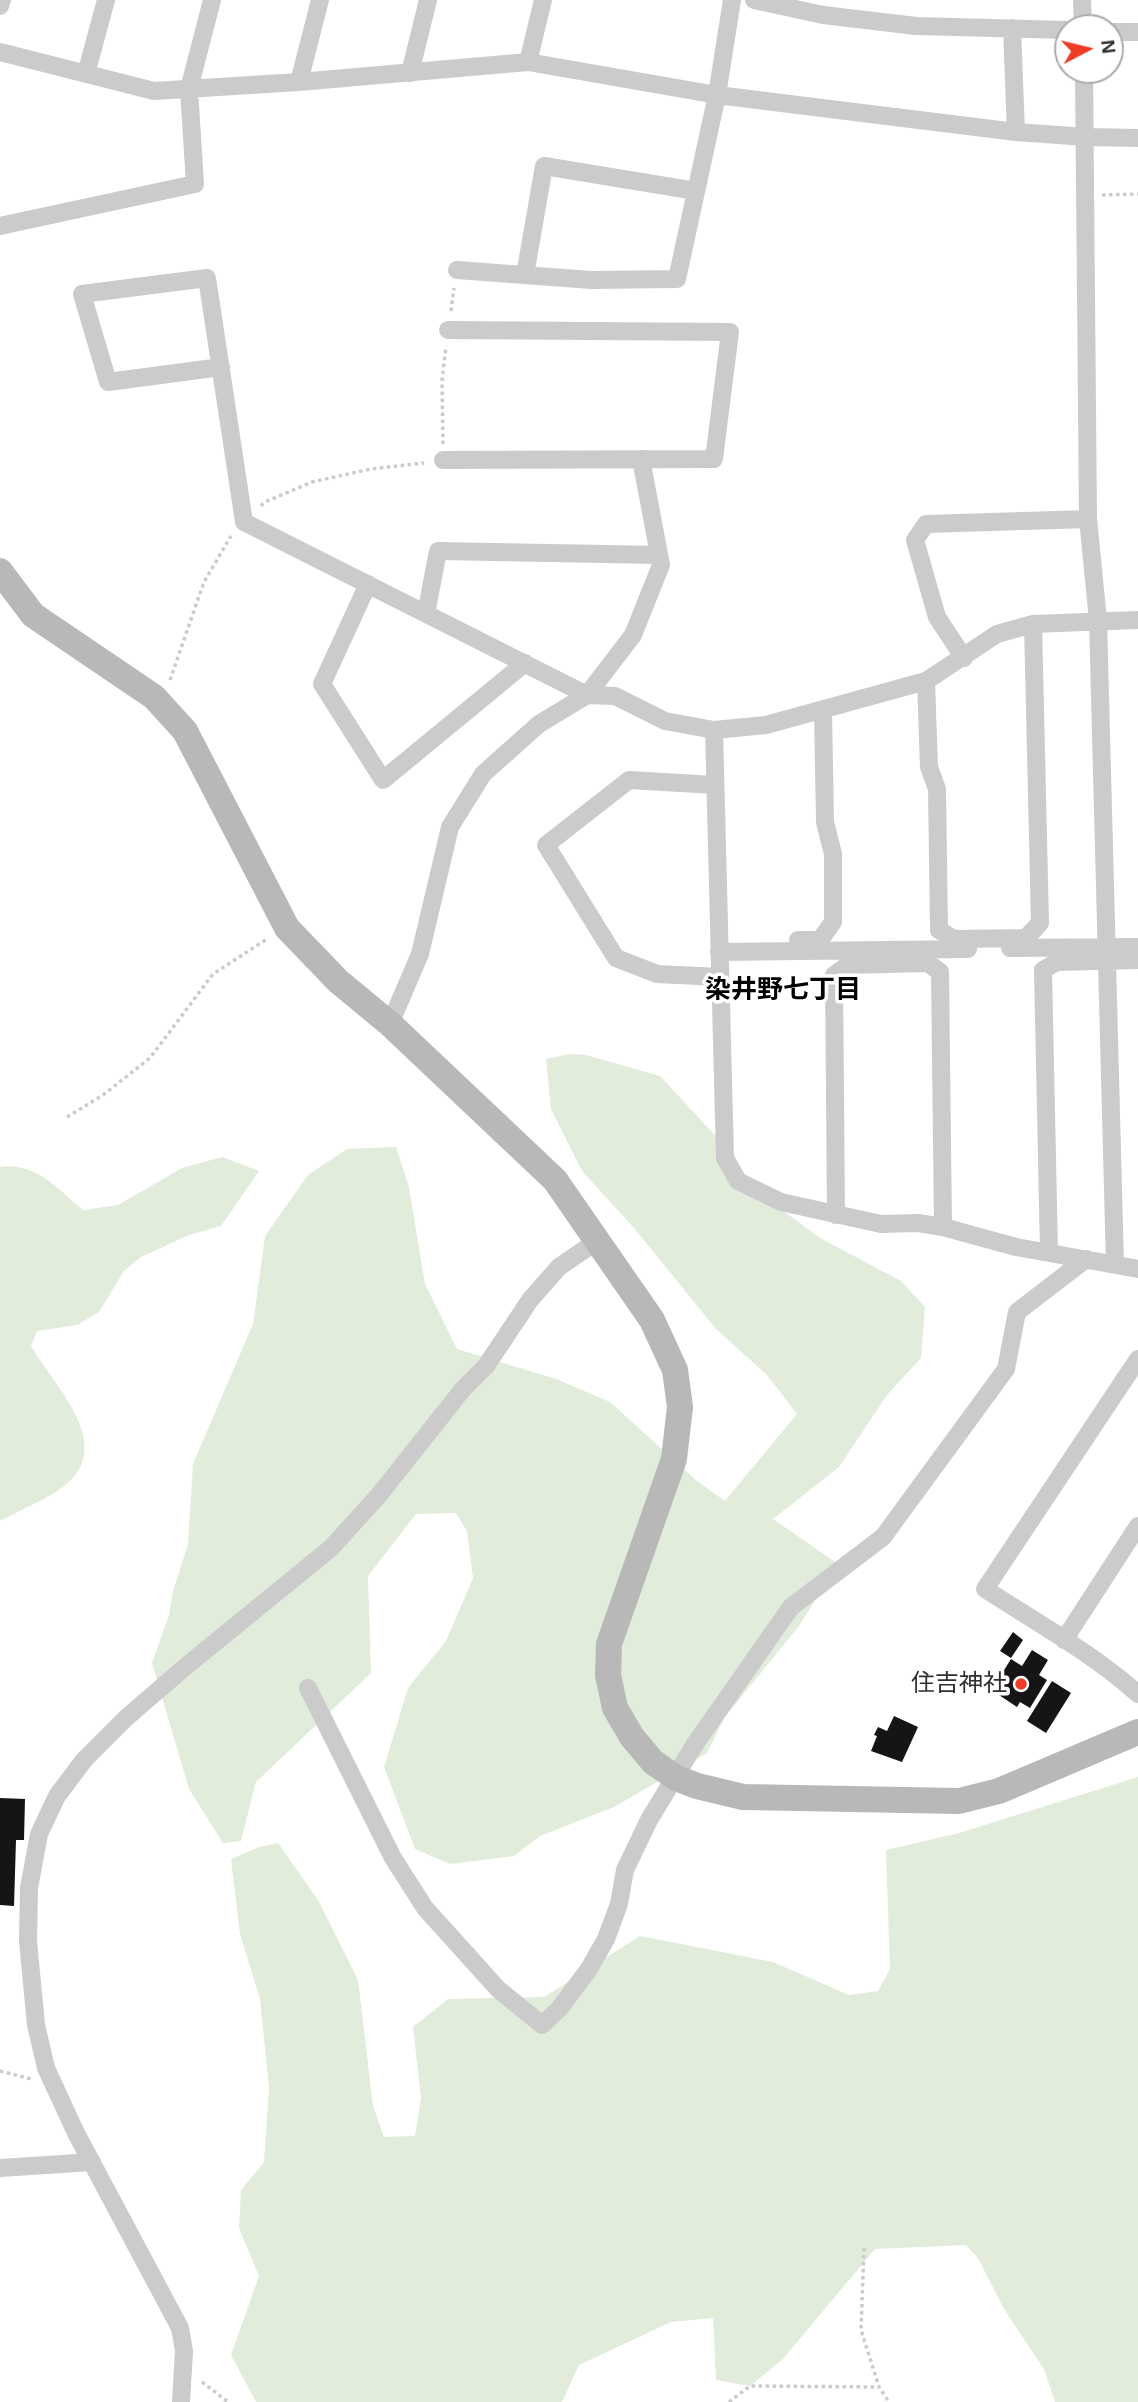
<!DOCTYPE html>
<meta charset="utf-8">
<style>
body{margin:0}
#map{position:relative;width:1138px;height:2402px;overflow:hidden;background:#fff;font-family:Helvetica,sans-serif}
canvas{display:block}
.north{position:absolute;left:1054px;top:14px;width:70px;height:70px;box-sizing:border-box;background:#fff;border:2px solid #ababab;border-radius:50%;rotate:83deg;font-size:19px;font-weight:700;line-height:28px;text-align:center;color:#2e2e2e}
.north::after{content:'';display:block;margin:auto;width:24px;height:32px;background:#ee3c27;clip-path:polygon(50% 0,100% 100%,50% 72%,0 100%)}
</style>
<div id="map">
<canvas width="1138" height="2402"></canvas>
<div class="north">N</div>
</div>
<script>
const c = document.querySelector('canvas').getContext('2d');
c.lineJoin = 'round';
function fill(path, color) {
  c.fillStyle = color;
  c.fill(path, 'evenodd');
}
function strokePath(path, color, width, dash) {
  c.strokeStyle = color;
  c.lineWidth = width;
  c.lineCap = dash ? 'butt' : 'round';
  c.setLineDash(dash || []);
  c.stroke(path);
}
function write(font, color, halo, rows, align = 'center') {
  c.font = font + ' Helvetica,"Noto Sans JP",sans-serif';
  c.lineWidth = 7;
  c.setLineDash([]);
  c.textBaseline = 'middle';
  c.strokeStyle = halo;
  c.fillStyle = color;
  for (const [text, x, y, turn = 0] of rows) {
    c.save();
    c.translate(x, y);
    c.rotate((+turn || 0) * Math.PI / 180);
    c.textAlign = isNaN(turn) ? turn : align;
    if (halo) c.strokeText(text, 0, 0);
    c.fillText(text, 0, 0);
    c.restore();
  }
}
const green = new Path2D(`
 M569 1054 586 1055 660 1076 726 1147 755 1190 820 1238 901 1281 925 1307 921 1358 887 1395 839 1467 773 1519 838 1564 799 1626 724 1718 707 1753 614 1807 540 1836 514 1856 450 1864 415 1849 384 1767 408 1688 446 1641 473 1578 467 1531 456 1513 416 1514 368 1576 371 1673 256 1782 241 1841 223 1843 189 1789 152 1663 169 1615 173 1591 188 1544 193 1464 253 1324 265 1236 308 1175 347 1149 396 1147 409 1187 425 1284 457 1349 556 1379 610 1402 697 1481 725 1501 797 1414 767 1375 716 1329 634 1228 582 1171 551 1109 546 1059Z
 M222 1157 259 1171 221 1226 189 1235 141 1257 124 1271 99 1312 77 1325 37 1331 31 1346C54 1386 118 1446 63 1487 47 1499 18 1511 0 1521V1167C35 1161 59 1190 83 1210L118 1205 182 1168Z
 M1138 1777V2402H1055L1044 2369 1004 2309 978 2258 966 2245 875 2249 783 2359 750 2386 716 2380 713 2318 671 2322 579 2365 562 2402H256L231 2355 259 2276 239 2228 241 2190 264 2162 269 2087 260 1999 240 1934 231 1859 259 1847 278 1843 318 1900 358 1980 373 2106 384 2137 415 2136 421 2098 413 2027 448 1999 544 1997 640 1936 773 1962 849 1995 878 1991 890 1969 886 1850 959 1833Z`);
const building = new Path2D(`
 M1013 1632 1023 1640 1011 1658 1000 1651Z
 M1032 1650 1048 1660 1039 1675 1047 1680 1030 1708 1020 1702 1017 1707 999 1695 1003 1688 996 1683 1011 1659 1022 1666Z
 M1052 1681 1071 1693 1046 1733 1027 1721Z
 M894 1716 918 1727 902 1762 871 1751 877 1736 874 1735 878 1727 887 1731Z
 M0 1798 25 1799 24 1840H16L14 1906 0 1905Z`);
const path = new Path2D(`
 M1102 195 1138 194
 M451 311 454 288
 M443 444 442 381 446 346
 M261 506 265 502 312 482 371 469 424 463
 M170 680 204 582 231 536
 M67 1117 103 1095 150 1058 213 974 267 939
 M0 2071 31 2079
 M864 2248 861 2330 879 2387 889 2402
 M202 2382 228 2402
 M729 2402 750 2386 879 2387`);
const street = new Path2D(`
 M754 0 823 15 916 26 1068 30
 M1082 0 1083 28
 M0 6 2 0
 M1012 28 1016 132
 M1110 32H1138
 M0 52 154 91 299 82 528 62 717 95 1016 132 1086 137 1138 138
 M528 62 543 0
 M1084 70 1088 519 1098 620 1115 1265
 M410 73 428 0
 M86 74 106 0
 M299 82 320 0
 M0 226 195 184 189 89 212 0
 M457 270 591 280 677 279 717 95 732 0
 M525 275 544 166 696 191
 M221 367 108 382 82 294 207 278 244 522 587 695 633 635 661 565 641 459
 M443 460 714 459 730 332 448 330
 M368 584 322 684 383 780 525 663
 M426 614 438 551 659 555
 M964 658 937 617 915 540 926 524 1088 519
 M926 681 929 767 937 789 939 930 954 939 1026 938 1040 923 1033 624
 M714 730 725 1158 738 1181 781 1202 881 1224 918 1223 943 1227 1016 1247 1138 1269
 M715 785 629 780 546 845 616 958 657 974 720 977
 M798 940H820L833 922V854L825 822 823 711
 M1010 948 1138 947
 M719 952 968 949
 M390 1024 420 954 450 827 483 774 539 724 587 695 615 696 665 721 714 730 766 725 926 681 997 634 1033 624 1138 620
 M836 1215 834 975 848 965 928 963 940 972 943 1227
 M1049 1252 1043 970 1057 962 1138 960
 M1138 1359 985 1589C1036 1622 1092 1653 1138 1694
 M1064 1640 1138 1526
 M308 1688 393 1858 425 1908 498 1989 542 2025 559 2009 589 1969 606 1939 619 1904 625 1870 649 1820 695 1744 791 1607 883 1537 1006 1369 1017 1312 1086 1259
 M0 2168 92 2162
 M181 2402 184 2351 180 2328 76 2133 46 2068 36 2025 28 1941 29 1888 39 1834 57 1796 84 1760 126 1718 185 1667 331 1548 379 1495 463 1389 486 1366 530 1300 559 1267 597 1241`);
const secondary = new Path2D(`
 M0 571 33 615 154 697 185 731 287 928 338 981 390 1024 555 1180 652 1320 675 1370 680 1407 674 1459 609 1644 608 1675 615 1708 632 1737 653 1762 676 1778 697 1786 743 1797 959 1801 999 1791 1138 1732`);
const markers = [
 [1021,1684,7,"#ee3c27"]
];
const poiNames = [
 ["住吉神社",1007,1684]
];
const neighbourhoodNames = [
 ["染井野七丁目",783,991]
];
fill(green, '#e1ecdb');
fill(building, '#151515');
strokePath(path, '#cbcbcb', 3.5, [3.5, 3.5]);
strokePath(street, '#cbcbcb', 18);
strokePath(secondary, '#b8b8b8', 26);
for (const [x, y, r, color] of markers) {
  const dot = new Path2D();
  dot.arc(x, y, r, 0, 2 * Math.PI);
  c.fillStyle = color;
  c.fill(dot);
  strokePath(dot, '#fff', 2.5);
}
write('24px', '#2e2e2e', '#fff', poiNames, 'right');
write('bold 26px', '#000', '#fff', neighbourhoodNames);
</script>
